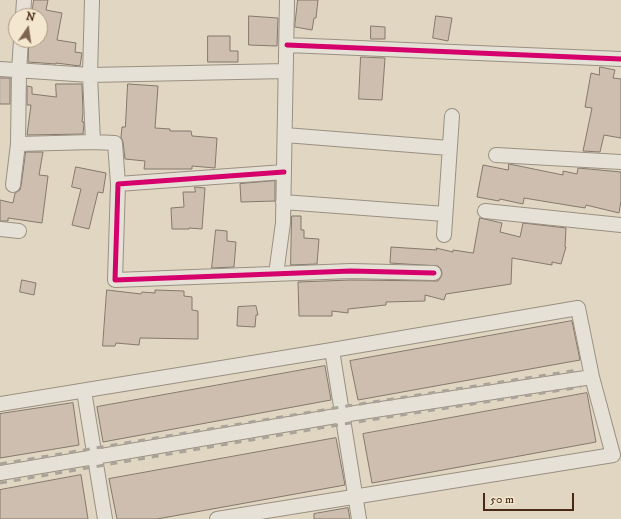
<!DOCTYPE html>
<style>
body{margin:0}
#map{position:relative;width:621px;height:519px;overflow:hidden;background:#e0d6c2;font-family:"IM FELL DW Pica",serif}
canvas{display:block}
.north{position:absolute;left:8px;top:8px;width:40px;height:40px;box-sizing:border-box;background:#f3e8cf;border:1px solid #af9b84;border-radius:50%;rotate:13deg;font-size:11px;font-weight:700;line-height:16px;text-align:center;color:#4a2814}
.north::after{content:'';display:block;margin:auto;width:14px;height:18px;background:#7e6551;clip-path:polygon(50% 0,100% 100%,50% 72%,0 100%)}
.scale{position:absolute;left:483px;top:493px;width:91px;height:18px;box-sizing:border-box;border:2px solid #4a2814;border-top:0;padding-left:5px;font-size:12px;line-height:14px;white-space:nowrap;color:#4a2814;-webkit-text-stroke:3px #f3e8cf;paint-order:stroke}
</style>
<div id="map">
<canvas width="621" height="519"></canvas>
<div class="north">N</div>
<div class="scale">50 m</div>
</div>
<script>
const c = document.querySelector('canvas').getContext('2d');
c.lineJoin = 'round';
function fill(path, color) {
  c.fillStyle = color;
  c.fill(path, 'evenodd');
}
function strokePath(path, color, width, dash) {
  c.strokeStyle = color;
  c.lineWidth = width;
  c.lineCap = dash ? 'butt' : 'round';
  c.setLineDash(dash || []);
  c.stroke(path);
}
const building = new Path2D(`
 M34 0H48L46 10 62 13 57 40 76 43 75 52 82 53 80 66 56 63V64L28 62 29 40H40V16H32Z
 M298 0H318L316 18H314L312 30 295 27Z
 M249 16 278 18 277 46 249 45Z
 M436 16 452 18 448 41 433 38Z
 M371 26 385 27V39H371Z
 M208 36H230V51H238V62H208Z
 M361 57 385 58 382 100 359 99Z
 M600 67 615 70 613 78 621 79V138L604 135 600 152 583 151 592 108 585 107 591 73 599 75Z
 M0 78H10V104H0Z
 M56 84H82L83 113 82 122H84V124L83 134 27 135 31 105H27V86L32 87V94L56 97Z
 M128 84 158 86 155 128 170 129V131H191L192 136 217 138 215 168 192 166V169H144L145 161 125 159 123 142 121 137 122 127H125Z
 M26 152H43L39 175 48 176 42 223 8 218V221H0V200L13 203 15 193 20 190 21 186Z
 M509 164 563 175V171L577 174 578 168 621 172V201L619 213 586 205 585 208 524 198 523 204 500 199 499 201 477 197 483 165 508 170Z
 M76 167 106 173 103 193 98 192 89 229 72 225 81 189 72 187Z
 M275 181V201L241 202 240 184Z
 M195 187 205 188 202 229 189 228V229H172L171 208 184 207 183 192H195Z
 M292 216H301V230H304V238L319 239 317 264 291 265Z
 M480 218 502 223 500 232 520 237 523 223 566 228 565 247H566L561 264 552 262V265L546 264 512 258 511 284 446 294 444 300 425 295V301L386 302V305L348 309V313L332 311V316H299L298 282 351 280 438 281 441 277 442 273 441 269 438 266 390 263 391 247 437 250 436 248 453 252V250L473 253Z
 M216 230 227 231V241L236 242 234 267 212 268Z
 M22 280 36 283 34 295 20 292Z
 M107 290 141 294 142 292 155 293V290L184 291V296L192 297V310L198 311V339L140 338 139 345 116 343 115 346H103Z
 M256 306 258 315H256L255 327 237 326 238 307Z
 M572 321 580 360 358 400 350 361Z
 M325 366 331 400 103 442 97 407Z
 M587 393 596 442 372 483 363 434Z
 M73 403 79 445 0 458V414Z
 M336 438 345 485 157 519H117L109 479Z
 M81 475 88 519H0V490Z
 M348 508 350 519H314V514Z`);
const minor = new Path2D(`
 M23 16 24 0
 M287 45 621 59
 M0 69 90 75 286 71
 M285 135 449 148
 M93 142 115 143 118 184
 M18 144 93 142 90 75 92 0
 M496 155 621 162
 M284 172 118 184 115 280 351 271 434 273
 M13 185 18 144 19 71 21 40
 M283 202 445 214
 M485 211 621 225
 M0 229 19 231
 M444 235 452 116
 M276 274 283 223 287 0
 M332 350 359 519
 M84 391 105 519
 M0 404 332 350 578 308 592 377 613 455 217 519
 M0 473 342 415 592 377`);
const rail = new Path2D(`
 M0 464 341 407 578 370
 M0 483 344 424 581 387`);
const cycleway = new Path2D(`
 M287 45 621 59
 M284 172 118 184 115 280 351 271 434 273`);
fill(building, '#cdbeb0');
strokePath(building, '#84796c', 1);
strokePath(minor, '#9a9082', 16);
strokePath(minor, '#e6e1d7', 14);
strokePath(rail, '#aaa399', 3, [7, 7]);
strokePath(cycleway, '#d6006c', 5);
</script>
